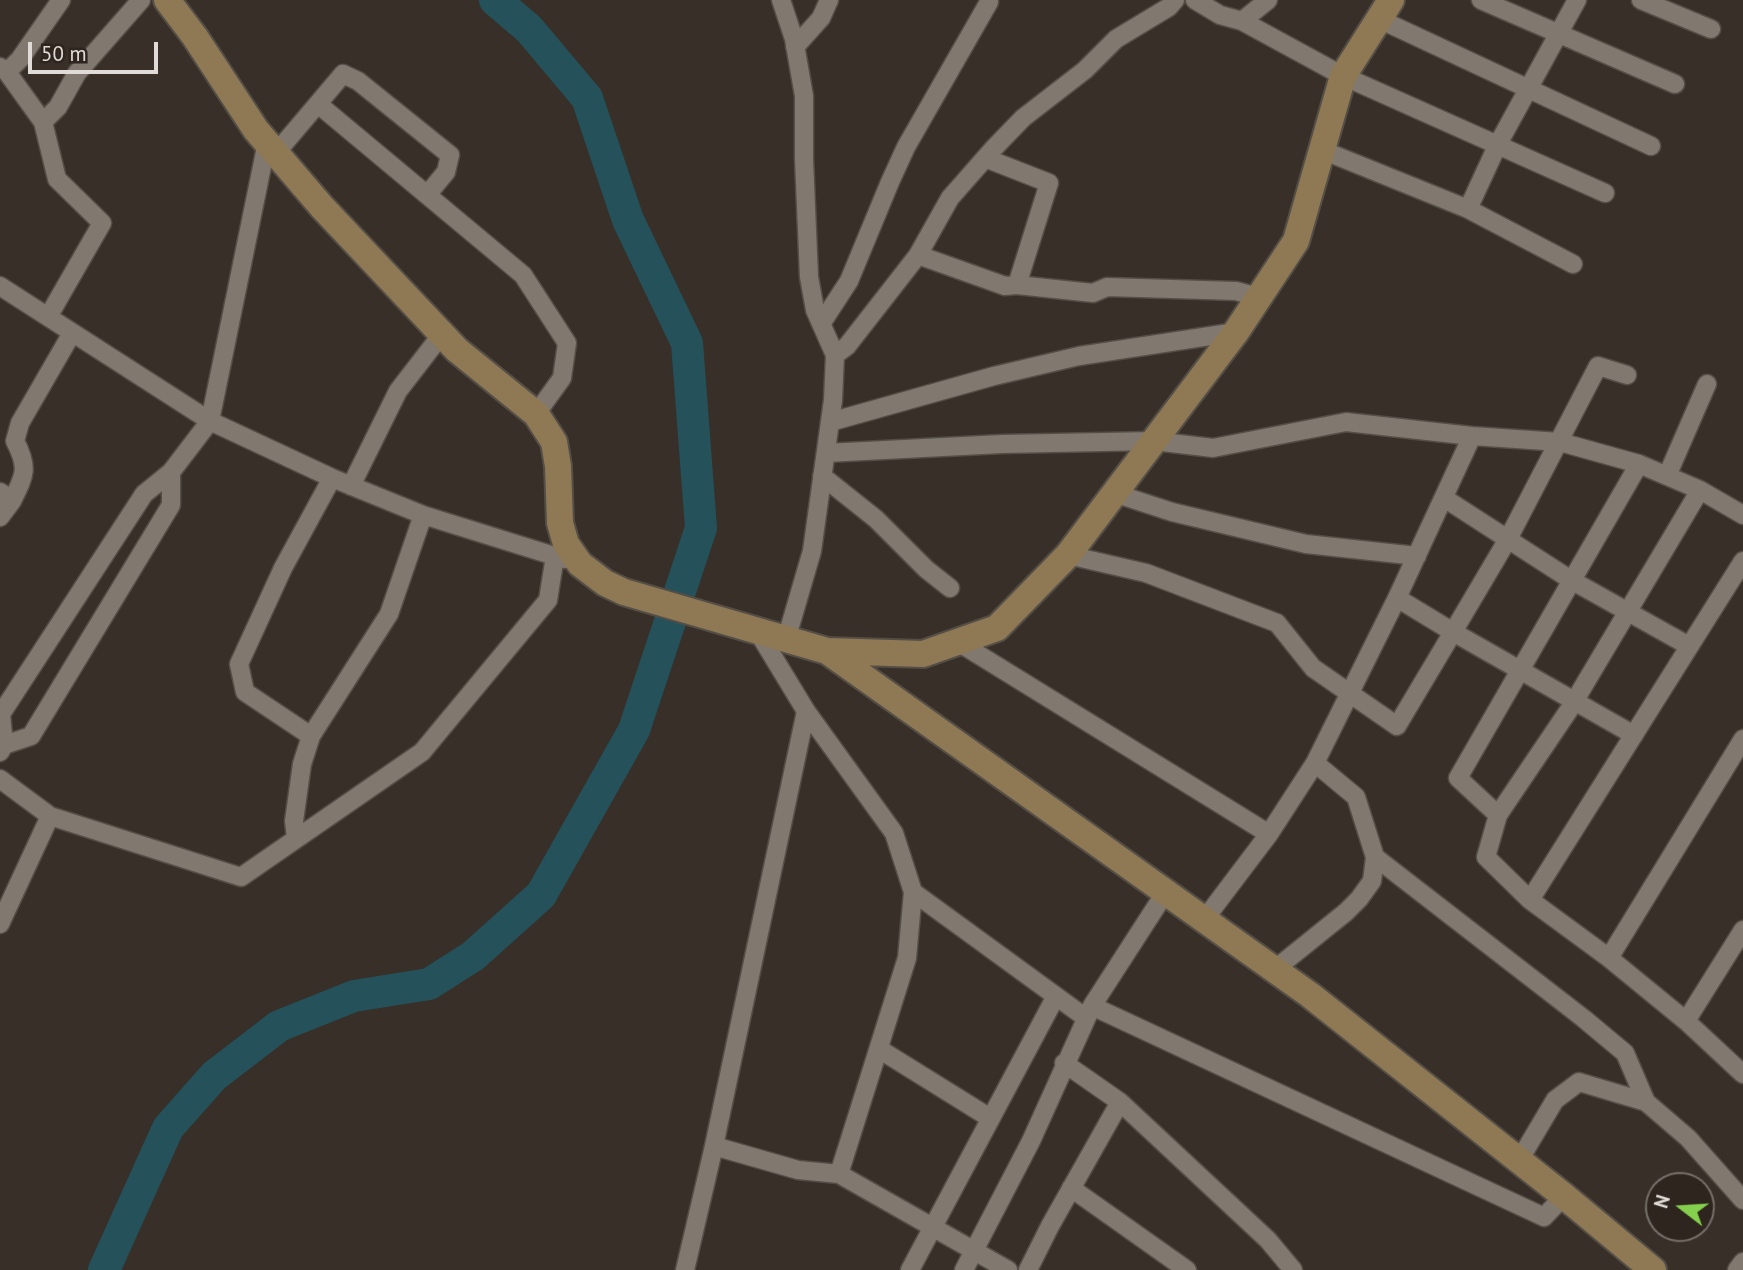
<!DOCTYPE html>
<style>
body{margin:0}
#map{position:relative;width:1743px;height:1270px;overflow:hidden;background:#372f28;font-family:"PT Sans",sans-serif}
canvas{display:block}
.north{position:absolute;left:1645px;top:1172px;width:70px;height:70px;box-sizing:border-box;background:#2d251e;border:2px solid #756e68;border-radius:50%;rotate:287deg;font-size:19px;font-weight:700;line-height:28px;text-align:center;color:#e0dbd6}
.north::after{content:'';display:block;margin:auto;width:24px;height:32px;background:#84d04e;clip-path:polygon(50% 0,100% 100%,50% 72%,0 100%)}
.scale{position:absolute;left:28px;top:42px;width:130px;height:32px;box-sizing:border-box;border:4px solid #e0dbd6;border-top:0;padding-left:9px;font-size:21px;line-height:24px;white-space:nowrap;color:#e0dbd6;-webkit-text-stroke:5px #2d251e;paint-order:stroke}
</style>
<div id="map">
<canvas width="1743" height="1270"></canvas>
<div class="north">N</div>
<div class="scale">50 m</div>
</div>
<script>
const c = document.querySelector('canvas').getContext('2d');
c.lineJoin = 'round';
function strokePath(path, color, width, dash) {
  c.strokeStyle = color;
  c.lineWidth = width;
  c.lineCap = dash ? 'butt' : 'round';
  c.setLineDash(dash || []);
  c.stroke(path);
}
const river = new Path2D(`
 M104 1270 168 1128 214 1076 279 1026 354 996 429 984 473 956 541 895 634 730 701 528 687 343 628 220 587 98 529 29 495 0`);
const street = new Path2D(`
 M781 0 794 39 804 96V159L809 277 815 310 835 355 833 400 812 551 786 640
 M1195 0 1220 15 1242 21 1343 76 1605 193
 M1481 0 1675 84
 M1641 0 1711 29
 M1379 19 1651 146
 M1242 21 1268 0
 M795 47 821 18 829 0
 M0 67 7 72 43 122 57 179 102 223 48 317
 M7 72 20 59 61 0
 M318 104 523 275 567 343 562 378 536 414
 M43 122 58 107 77 73 141 0
 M1322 150 1468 209 1573 264
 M276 153 343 74 358 81 450 155 446 172 427 195
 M985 158 1049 183 1017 285
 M1468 209 1498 144 1577 0
 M918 255 1005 286 1017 285 1093 293 1107 287 1236 291 1258 297
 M0 286 210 421 332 478 423 515 564 559
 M821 324 849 281 890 182 906 147 989 2
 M835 355 847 346 918 255 950 198 994 148 1023 118 1085 70 1116 39 1169 7 1175 0
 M1627 375 1598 366 1508 539 1453 632 1634 735
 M830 422 994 376 1079 356 1236 332
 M1472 436 1560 442 1639 464 1700 490 1743 515
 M826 453 1002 444 1154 441 1213 448 1346 422 1472 436 1397 598 1315 763 1269 834 1204 920
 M822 476 876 519 926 569 950 588
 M1667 476 1707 384
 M351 486 398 391 442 334
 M1700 490 1571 707 1498 815 1486 857 1530 900 1609 958 1686 1021 1743 1074
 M0 492 12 501 0 517
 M1114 493 1172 512 1306 544 1417 556
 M1444 498 1571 580 1689 646
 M12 501C25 475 29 468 15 441L20 423 72 333
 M1068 555 1146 573 1277 623 1313 668 1397 726 1453 632 1397 598
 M758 632 806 711 894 833 913 892 907 958 839 1174
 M958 642 1269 834
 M311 736 245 692 239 664 283 568 332 478
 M4 745 1 714 144 494 171 472 210 421 267 142
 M0 752 4 745 31 736 171 505V472
 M0 779 50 816 241 877 422 752 548 600 555 556
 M1498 815 1458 778 1639 464
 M296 838 294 821 302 764 311 736 389 614 423 515
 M1375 857 1583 1018 1625 1053 1646 1102
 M913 892 1086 1018
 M1165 893 1092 1006 1544 1217 1564 1196
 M1530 900 1743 561
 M0 924 50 816
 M1609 958 1743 739
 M1274 970 1346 912 1359 899 1372 881 1375 857 1356 797 1315 763
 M1686 1021 1743 930
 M879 1049 990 1118
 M1064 1063 1120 1102 1268 1240 1293 1270
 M714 1146 798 1170 839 1174 1008 1270
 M1516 1158 1523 1154 1555 1100 1579 1082 1646 1102 1688 1138 1743 1200
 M1071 1188 1187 1270
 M685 1270 714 1146 806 711
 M910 1270 1056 996
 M964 1270 1031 1141 1092 1006
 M1028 1270 1050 1226 1120 1102
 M1737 1270 1743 1262`);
const secondary = new Path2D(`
 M167 0 195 37 256 130 322 207 457 350 536 414 554 442 558 466 560 523 566 544 580 564 605 583 624 592 827 651 923 654 997 628 1068 555 1236 332 1296 241 1343 76 1391 0
 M827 651 1310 995 1564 1196 1653 1270`);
strokePath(river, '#24515a', 32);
strokePath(street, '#544e47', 21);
strokePath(secondary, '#544e47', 30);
strokePath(street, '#81786f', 18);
strokePath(secondary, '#8e7954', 26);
</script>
